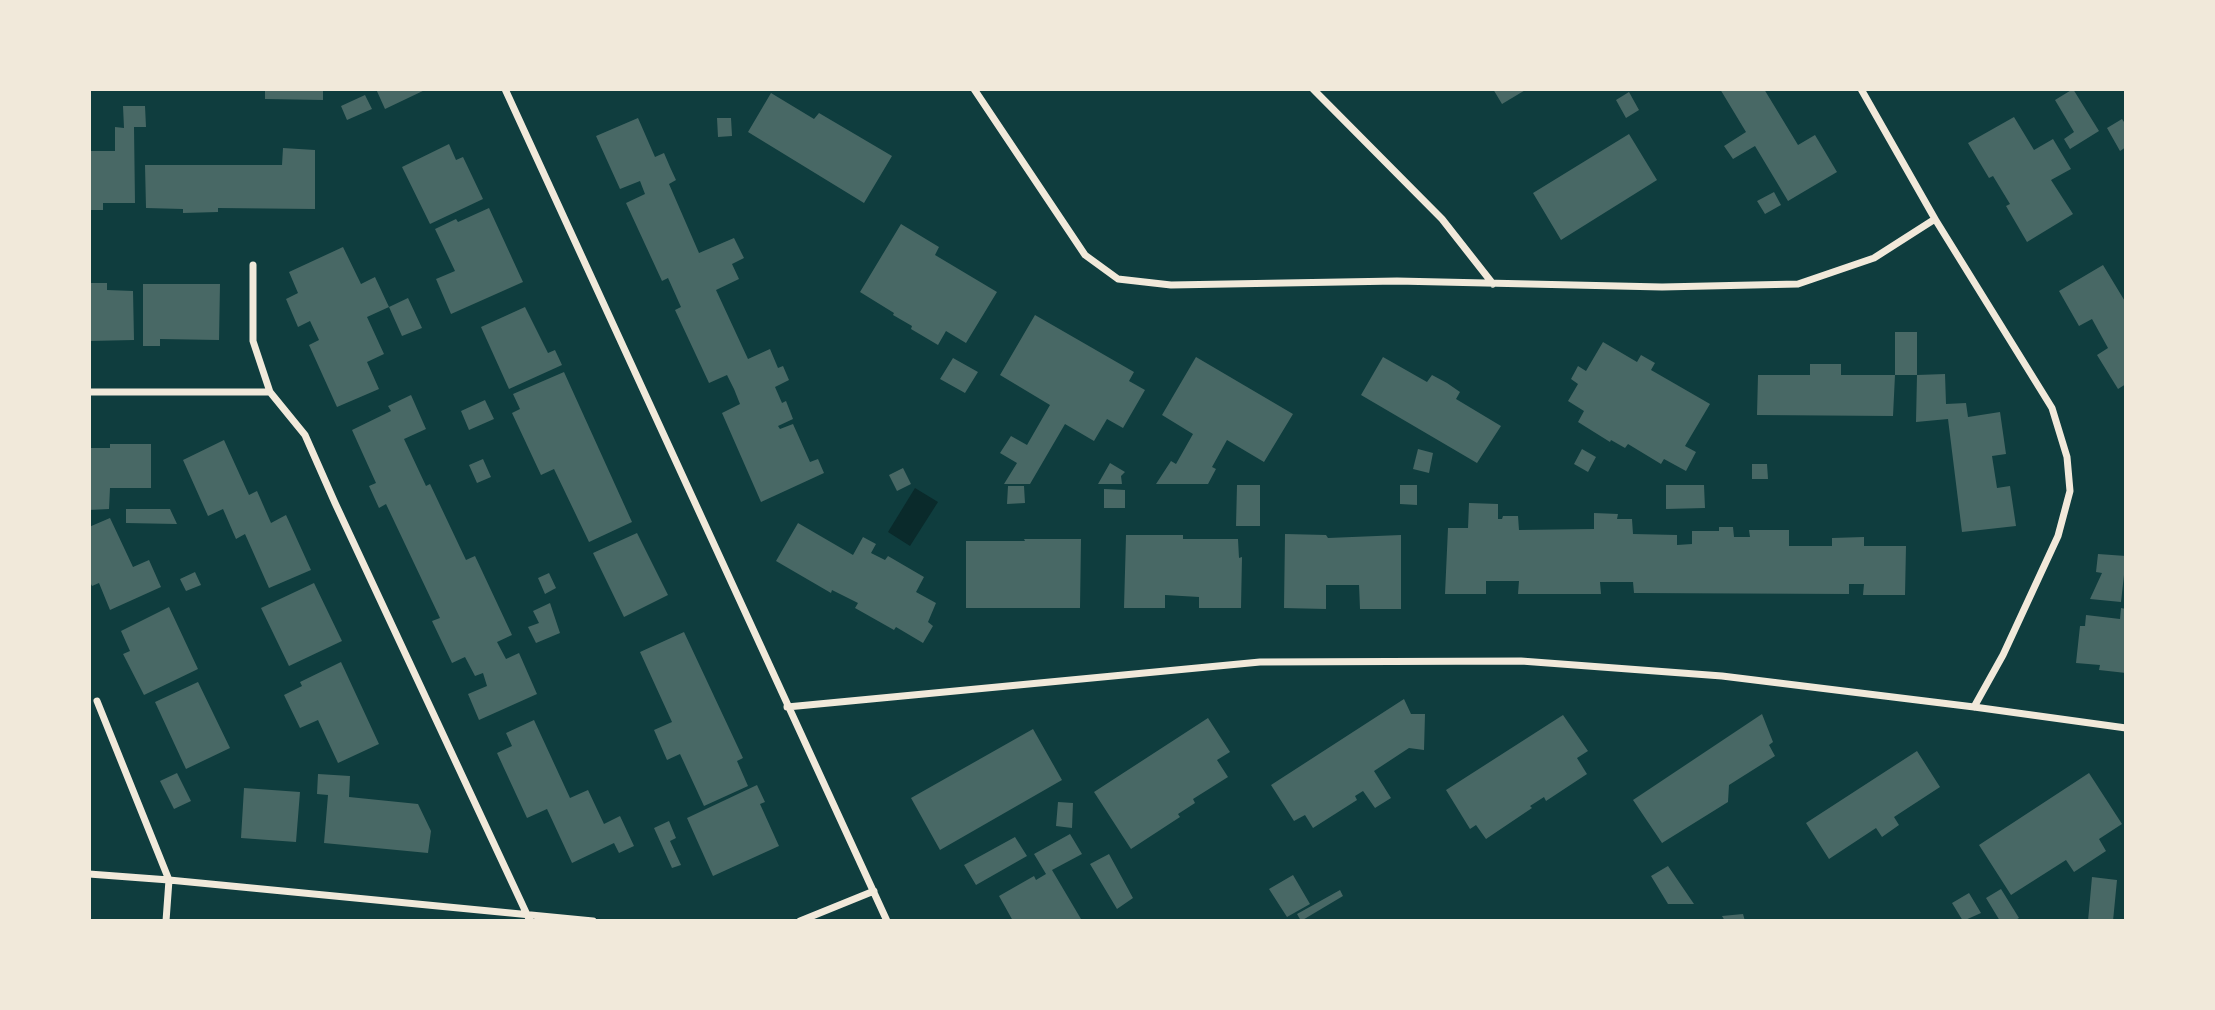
<!DOCTYPE html>
<style>
body{margin:0}
#map{position:relative;width:2215px;height:1010px;overflow:hidden;background:#0f3d3e;font-family:Cabin,sans-serif}
canvas{display:block}
.frame{position:absolute;inset:0;border:91px solid #f1e9da;pointer-events:none}
</style>
<div id="map">
<canvas width="2215" height="1010"></canvas>
<div class="frame"></div>
</div>
<script>
const c = document.querySelector('canvas').getContext('2d');
c.lineJoin = 'round';
function fill(path, color) {
  c.fillStyle = color;
  c.fill(path, 'evenodd');
}
function strokePath(path, color, width, dash) {
  c.strokeStyle = color;
  c.lineWidth = width;
  c.lineCap = dash ? 'butt' : 'round';
  c.setLineDash(dash || []);
  c.stroke(path);
}
const water = new Path2D(`
 M915 488 938 502 910 546 888 532Z`);
const building = new Path2D(`
 M265 89H323V100L265 99Z
 M376 89H427L385 109Z
 M1493 89H1527L1502 104Z
 M1720 89H1764L1798 145 1815 135 1837 172 1788 201 1755 146 1733 159 1724 146 1746 132Z
 M2073 89 2099 131 2070 149 2064 139 2074 132 2055 100Z
 M1629 92 1639 110 1626 118 1616 100Z
 M771 93 814 119 819 113 892 156 864 203 748 132Z
 M365 95 372 109 347 120 341 106Z
 M123 106H145L146 127H134L135 203H103V210H89V151H115V127L124 128Z
 M2014 117 2034 150 2053 139 2071 169 2051 180 2073 214 2027 242 2006 206 2010 204 1993 176 1989 178 1968 143Z
 M638 118 655 157 664 153 670 167 676 180 669 184 699 253 734 238 744 258 732 264 739 279 716 290 748 359 770 349 778 368 783 366 789 380 775 387 782 403 786 401 793 419 778 426 780 429 793 424 810 462 818 459 824 473 761 502 722 413 740 404 734 389 727 375 709 383 675 310 681 307 668 278 662 281 626 203 645 194 640 181 620 189 596 136Z
 M717 118H731L732 136 718 137Z
 M2122 119 2126 125V147L2120 151 2107 128Z
 M1629 134 1657 180 1561 240 1533 193Z
 M449 144 456 160 463 157 483 199 430 224 402 167Z
 M283 148 315 150V209L218 208V212L183 213V209L146 208 145 165H282Z
 M1774 192 1781 205 1765 214 1757 201Z
 M489 208 523 282 451 314 436 279 455 271 435 229 456 219 458 222Z
 M901 224 939 247 935 255 997 292 966 343 946 331 938 345 911 329 912 326 893 315 894 313 860 292Z
 M343 247 361 284 375 277 389 307 367 317 384 354 367 362 379 389 337 407 309 345 319 340 310 321 298 327 286 299 298 293 289 272Z
 M2103 265 2126 303V384L2118 389 2097 355 2108 348 2092 319 2079 326 2059 291Z
 M89 283H107V290L133 291 134 340 89 341Z
 M143 284H220L219 340 160 339V346H143Z
 M408 298 422 328 402 336 389 307Z
 M525 307 548 353 555 350 562 365 509 389 481 327Z
 M1035 315 1134 372 1129 381 1145 390 1123 428 1107 419 1094 441 1065 424 1030 484H1004L1017 463 1000 453 1011 436 1027 445 1050 405 1000 375Z
 M1895 332H1917V375H1895L1893 416 1757 415 1758 375H1810V364H1841V375H1895Z
 M1603 342 1637 362 1641 355 1655 363 1651 370 1710 404 1685 446 1696 452 1686 471 1664 459 1661 464 1628 444 1625 448 1611 440 1610 442 1578 422 1584 411 1568 401 1578 384 1571 379 1578 366 1586 371Z
 M1196 357 1293 414 1264 462 1227 440 1212 467 1216 469 1208 484H1156L1171 461 1176 464 1193 434 1162 415Z
 M1383 357 1427 382 1432 375 1447 383 1460 392 1456 399 1501 426 1477 463 1361 395Z
 M953 358 978 372 965 393 940 379Z
 M564 372 632 522 589 542 554 469 541 475 512 413 520 409 513 394Z
 M1945 374 1946 404 1966 403 1968 417 2000 412 2006 454 1992 456 1997 488 2010 486 2016 526 1962 532 1948 419 1916 422 1917 375Z
 M411 395 426 429 404 439 426 486 430 484 466 560 475 556 512 635 497 642 506 659 519 653 537 694 479 720 468 694 487 686 483 673 475 676 465 657 452 663 432 621 440 618 386 504 379 508 369 486 376 483 352 430 391 411 388 406Z
 M485 400 494 419 469 430 461 411Z
 M224 440 249 495 257 491 271 523 286 515 311 570 269 588 245 534 236 539 223 509 208 516 183 460Z
 M110 444H151V488H110L109 509 89 510V448H110Z
 M1418 449 1433 453 1429 473 1413 469Z
 M1582 449 1596 457 1588 472 1574 464Z
 M483 459 491 477 477 483 469 465Z
 M1110 463 1125 472 1121 476 1122 484H1098Z
 M1752 464H1767L1768 479H1752Z
 M903 468 911 484 897 491 889 475Z
 M1237 485H1260V526H1236Z
 M1400 485H1417V505L1400 504Z
 M1666 485H1704L1705 508 1666 509Z
 M1008 486H1024L1025 503 1007 504Z
 M1104 489 1125 490V508H1104Z
 M1469 503 1498 504V519H1502L1503 516H1518L1519 530 1594 529V513L1618 514 1617 519H1632L1633 534 1677 535V545L1692 544V531H1719V527H1733L1734 537H1750L1749 530H1789V546H1832V538L1864 537V546H1906L1905 595H1863L1864 584H1849V594L1634 593 1633 582H1600L1601 594H1518L1519 581H1486V594H1445L1448 528H1468Z
 M126 509H170L177 524 126 523Z
 M110 518 133 567 149 560 161 587 110 610 99 583 92 586 89 580V527Z
 M798 523 853 555 863 537 876 544 871 553 885 560 888 556 924 577 916 592 936 603 928 622 933 626 923 643 896 627 894 630 855 608 858 603 832 590 831 593 776 561Z
 M637 533 668 595 624 617 593 553Z
 M1285 534 1326 535 1328 538 1401 535V609H1360L1359 585H1326V609L1284 608Z
 M1126 535H1183V539H1238L1239 558 1242 557 1241 608H1199V597L1165 595V608H1124Z
 M1024 539H1081L1080 608H966V541H1025Z
 M2098 554 2126 556V575H2124L2121 602 2090 599 2102 573 2096 572Z
 M195 572 201 585 186 591 180 579Z
 M549 573 556 588 545 594 538 578Z
 M314 583 342 641 289 666 261 608Z
 M550 603 560 633 536 643 528 627 539 623 533 611Z
 M169 607 198 669 144 695 123 654 130 651 121 631Z
 M2121 608 2126 609V673L2099 670 2100 665 2076 663 2080 626H2085L2086 615 2120 619Z
 M684 632 743 758 737 761 748 786 704 806 680 754 667 760 654 730 672 722 640 652Z
 M341 662 379 744 338 763 318 720 300 728 284 695 302 686 300 682Z
 M198 682 230 748 186 769 155 702Z
 M1404 699 1411 714H1425L1424 750 1409 748 1374 771 1391 798 1375 808 1363 791 1355 796 1357 800 1313 828 1305 815 1294 821 1271 785Z
 M1762 714 1773 742 1769 745 1775 756 1729 785 1728 802 1662 843 1633 800Z
 M1563 715 1588 751 1577 758 1587 774 1546 801 1544 797 1530 806 1532 808 1486 839 1476 825 1470 829 1446 790Z
 M1208 718 1230 752 1217 760 1228 777 1193 799 1195 803 1178 814 1180 817 1131 849 1094 792Z
 M534 720 570 798 588 790 604 824 620 816 634 846 619 853 614 843 572 863 547 809 527 818 497 753 512 746 506 733Z
 M1033 729 1062 780 940 850 911 798Z
 M1917 751 1940 787 1894 817 1899 825 1882 837 1876 828 1829 859 1806 823Z
 M177 773 191 801 174 809 160 781Z
 M2089 773 2122 824 2099 839 2106 851 2074 872 2066 860 2011 895 1979 845Z
 M318 774 350 776 349 797 418 804 431 831 428 853 324 843 328 795 317 794Z
 M757 785 765 802 760 804 779 846 713 876 687 818Z
 M244 788 300 792 296 842 241 838Z
 M1058 802 1073 803 1072 828 1056 826Z
 M669 821 676 838 670 841 681 865 672 868 654 828Z
 M1070 834 1082 854 1052 870 1081 919 1013 921 999 896 1034 876 1036 880 1046 874 1034 854Z
 M1015 837 1027 856 976 885 964 865Z
 M1109 854 1133 898 1117 909 1090 864Z
 M1668 866 1694 904H1668L1651 876Z
 M1293 875 1310 904 1287 917 1269 889Z
 M2092 877 2117 880 2113 921H2088Z
 M2001 889 2019 918 2014 921H2000L1986 898Z
 M1340 890 1343 896 1301 921 1297 914Z
 M1969 893 1981 913 1963 921 1952 903Z
 M1743 914 1745 921H1725L1722 916Z`);
const minor = new Path2D(`
 M505 89 887 921
 M974 89 1085 255 1118 279 1171 285 1397 281 1662 287 1798 284 1874 258 1935 219
 M1313 89 1442 219 1493 284
 M1861 89 1935 219 2052 408 2067 457 2070 491 2058 536 2003 655 1974 707
 M253 265V341L270 392
 M89 392H270L305 435 335 503 530 921
 M97 701 169 880 166 921
 M787 707 1260 662 1521 661 1722 676 1974 707 2126 728
 M89 874 169 880 593 921
 M800 921 874 891`);
fill(water, '#0a2a2b');
fill(building, '#486865');
strokePath(minor, '#f1e9da', 7);
</script>
